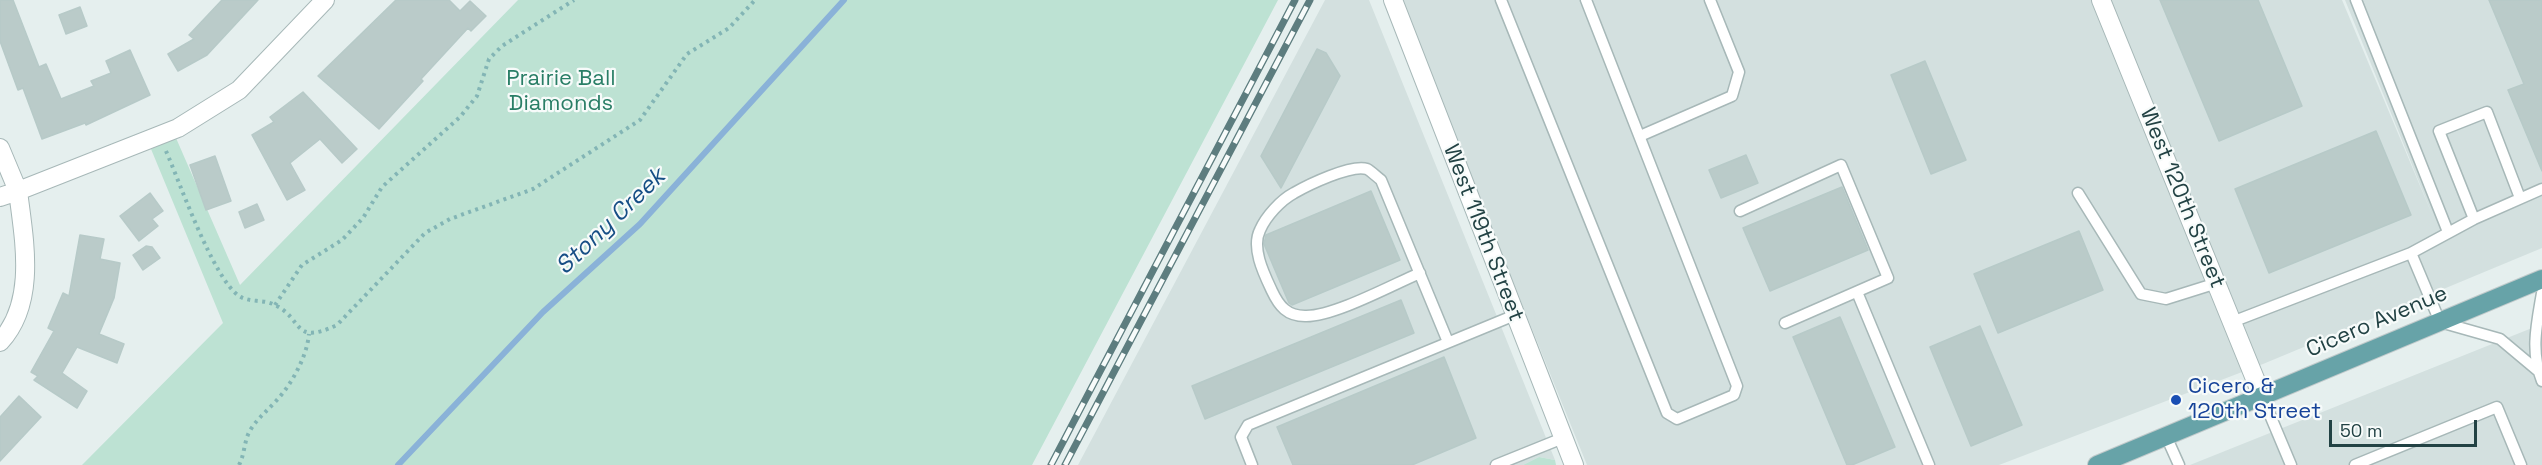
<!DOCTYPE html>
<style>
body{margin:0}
#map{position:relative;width:2542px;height:465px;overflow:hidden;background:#e5efee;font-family:"Space Grotesk",sans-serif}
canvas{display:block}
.scale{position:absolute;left:2329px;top:420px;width:148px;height:27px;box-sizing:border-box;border:3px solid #224244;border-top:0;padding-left:8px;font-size:18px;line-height:21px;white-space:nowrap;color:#224244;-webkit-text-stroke:4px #f7fbfa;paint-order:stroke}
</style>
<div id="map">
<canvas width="2542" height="465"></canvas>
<div class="scale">50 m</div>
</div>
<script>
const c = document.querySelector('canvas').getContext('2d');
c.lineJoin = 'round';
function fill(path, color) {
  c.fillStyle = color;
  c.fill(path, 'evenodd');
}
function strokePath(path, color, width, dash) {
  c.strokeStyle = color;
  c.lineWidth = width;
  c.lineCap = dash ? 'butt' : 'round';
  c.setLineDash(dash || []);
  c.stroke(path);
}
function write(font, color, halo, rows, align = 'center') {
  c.font = font + ' "Space Grotesk",sans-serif';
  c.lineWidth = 4.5;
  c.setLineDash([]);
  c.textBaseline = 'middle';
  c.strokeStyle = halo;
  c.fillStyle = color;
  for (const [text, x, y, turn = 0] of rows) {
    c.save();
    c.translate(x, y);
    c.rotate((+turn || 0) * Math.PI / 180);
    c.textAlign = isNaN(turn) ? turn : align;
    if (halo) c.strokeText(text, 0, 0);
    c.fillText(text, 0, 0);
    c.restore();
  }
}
const built = new Path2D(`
 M1325 0H1369L1555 460 1539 457 1523 465H1078Z
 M1399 0H2342L2434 219 2345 0H2542V248L2263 364 1999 465H1587Z
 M2542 324V465H2190Z`);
const green = new Path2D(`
 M518 0H1278L1032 465H82L223 323 151 149 176 138 240 285Z
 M1539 457 1555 460 1556 465H1523Z`);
const stream = new Path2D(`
 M398 465 543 312 640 224 844 0`);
const building = new Path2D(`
 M0 0H13L39 67 46 64 61 99 94 86 91 81 111 73 106 61 130 50 150 95 86 125 85 123 42 139 23 88 18 90 0 41Z
 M222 0H258L207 55 178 71 168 54 194 39 189 35Z
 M396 0H449L460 11 470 1 486 16 471 31 468 28 421 79 423 81 379 129 318 76Z
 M2160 0H2258L2302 106 2219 141Z
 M2489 0H2542V171L2508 90 2524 84Z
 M80 7 87 26 66 34 59 15Z
 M1317 49 1326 53 1340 76 1281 188 1261 156Z
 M1925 61 1966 160 1931 174 1891 75Z
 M303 92 357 149 342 163 320 139 290 163 305 190 287 200 252 135 274 122 270 117Z
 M2376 131 2411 215 2269 273 2235 189Z
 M1746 155 1758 183 1721 198 1709 170Z
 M215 156 231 201 206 210 190 165Z
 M1842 187 1868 250 1770 291 1743 228Z
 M1371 191 1400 260 1292 305 1289 303 1264 244 1266 235Z
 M150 193 163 211 152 219 158 226 139 241 120 216Z
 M257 204 264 220 245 228 239 212Z
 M2079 231 2103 290 1998 333 1974 274Z
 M80 235 104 239 100 259 120 263 114 298 99 334 124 344 117 363 77 347 62 373 87 391 77 408 34 380 38 376 31 372 54 331 48 328 63 293 69 296Z
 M146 246 152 247 160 258 143 270 133 255Z
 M1401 300 1414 333 1205 419 1192 386Z
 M1840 317 1895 447 1852 465H1847L1793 337Z
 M1980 326 2022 425 1971 446 1930 347Z
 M1444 357 1476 438 1412 465H1293L1277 427Z
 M19 396 41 417 0 461V417Z`);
const path = new Path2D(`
 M166 151C180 183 213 278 239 296 250 303 264 299 275 305 304 319 292 346 337 325L425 233 450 219 533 189 640 120 687 54 729 28 755 0
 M275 305 302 265 342 240 363 218 382 187 460 117 477 96 489 59 502 46 574 0
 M239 465C245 454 244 439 251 429 258 418 267 411 276 401 292 384 307 356 309 334`);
const lane = new Path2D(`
 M1501 0 1667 413 1677 419 1734 395 1737 386 1586 0
 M2356 0 2448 232
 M1640 136 1732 96 1739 72 1710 0
 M2078 193 2141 294 2166 299 2217 283
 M1740 211 1841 165 1888 278 1785 323
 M2474 219 2439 131 2487 112 2520 198
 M2411 253 2474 219 2542 189
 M1420 273C1392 285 1333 317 1305 316 1287 316 1279 306 1272 291 1264 274 1251 248 1260 230 1266 216 1281 200 1294 193 1308 185 1351 164 1367 169 1371 171 1377 177 1381 180L1448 342
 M1857 292 1929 465
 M2542 293C2537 323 2530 351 2542 381
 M2232 322 2411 253 2440 322 2500 339 2537 370
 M2262 396 2291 465
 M2166 436 2179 465
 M1252 465 1241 437 1248 425 1515 315
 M1496 465 1563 438
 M2355 465 2497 407 2521 465`);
const street = new Path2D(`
 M1393 0 1574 465
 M2101 0 2262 396
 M0 148 18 191 0 197
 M0 342C37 302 24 240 18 191L178 128 239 90 325 0`);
const primary = new Path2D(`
 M2097 465 2542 279`);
const rail = new Path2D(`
 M1051 465 1295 0
 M1065 465 1310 0`);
const markers = [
 [2176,400,6,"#1a4fb4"]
];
const parkNames = [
 ["Prairie Ball",561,79],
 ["Diamonds",561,104]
];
const streetNames = [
 ["West 120th Street",2182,198,68],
 ["West 119th Street",1483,233,69],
 ["Cicero Avenue",2377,322,-23]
];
const transitNames = [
 ["Cicero &",2188,387],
 ["120th Street",2188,412]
];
const waterNames = [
 ["Stony Creek",611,222,-44]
];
fill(built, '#d3e0df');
fill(green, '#bde2d3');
strokePath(stream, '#8ab2d8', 6);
fill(building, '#bacbc9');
strokePath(building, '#b7cac8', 1.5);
strokePath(lane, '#a7b8b8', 13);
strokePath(street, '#a7b8b8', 20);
strokePath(primary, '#c1cacb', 20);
strokePath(path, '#83b5b5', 4, [3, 4.5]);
strokePath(lane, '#fff', 10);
strokePath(street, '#fff', 18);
strokePath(primary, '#67a3a8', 18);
strokePath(rail, '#5d7d7f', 7);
strokePath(rail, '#f7fbfa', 4.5, [14]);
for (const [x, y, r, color] of markers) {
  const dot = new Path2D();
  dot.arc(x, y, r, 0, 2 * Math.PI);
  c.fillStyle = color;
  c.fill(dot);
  strokePath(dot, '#f7fbfa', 2);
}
write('22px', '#297e66', '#f7fbfa', parkNames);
write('22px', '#224244', '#f7fbfa', streetNames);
write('22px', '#164399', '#f7fbfa', transitNames, 'left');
write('italic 24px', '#164e85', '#f7fbfa', waterNames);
</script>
